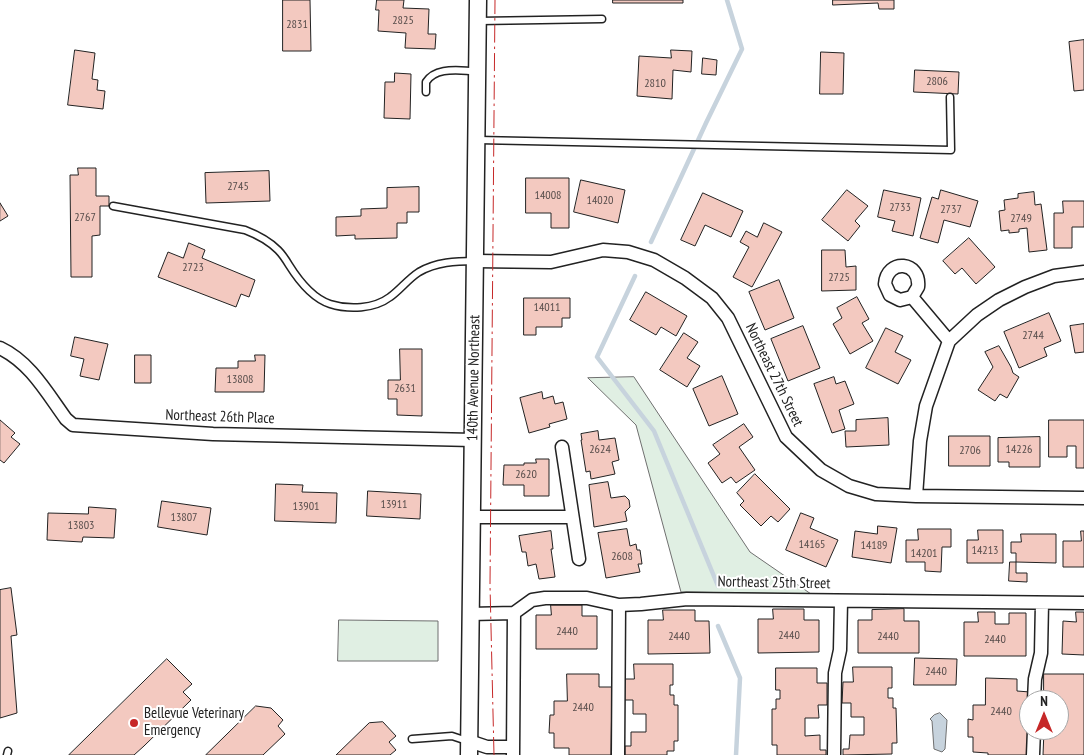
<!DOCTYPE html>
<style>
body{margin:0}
#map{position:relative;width:1084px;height:755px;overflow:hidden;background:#fff;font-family:"PT Sans Narrow",sans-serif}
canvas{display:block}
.north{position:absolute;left:1019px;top:690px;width:50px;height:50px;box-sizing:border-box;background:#fff;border:1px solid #a7a7a7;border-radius:50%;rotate:0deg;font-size:14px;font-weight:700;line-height:20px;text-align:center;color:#222}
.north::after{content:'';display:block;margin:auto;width:18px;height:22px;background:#c62828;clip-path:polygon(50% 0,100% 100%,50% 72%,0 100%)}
</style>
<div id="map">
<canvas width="1084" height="755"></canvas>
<div class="north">N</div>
</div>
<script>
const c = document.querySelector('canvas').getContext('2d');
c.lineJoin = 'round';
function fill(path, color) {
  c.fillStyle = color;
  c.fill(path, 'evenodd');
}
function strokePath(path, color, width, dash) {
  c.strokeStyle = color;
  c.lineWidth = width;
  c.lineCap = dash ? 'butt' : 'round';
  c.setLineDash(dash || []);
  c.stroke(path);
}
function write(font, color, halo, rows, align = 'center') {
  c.font = font + ' "PT Sans Narrow",sans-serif';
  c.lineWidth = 4;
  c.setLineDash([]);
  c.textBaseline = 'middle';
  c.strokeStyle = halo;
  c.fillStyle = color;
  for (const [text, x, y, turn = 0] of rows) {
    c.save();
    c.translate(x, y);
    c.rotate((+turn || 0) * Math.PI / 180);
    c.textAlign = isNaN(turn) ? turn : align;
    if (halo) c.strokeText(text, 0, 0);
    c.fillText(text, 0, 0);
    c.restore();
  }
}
const green = new Path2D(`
 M634 377 750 552 811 594 681 592 636 425 588 378Z
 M339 620 438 621V661H338Z`);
const water = new Path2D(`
 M940 713 947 720 945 749 942 752 934 749 932 721 930 719 934 715Z`);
const stream = new Path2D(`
 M651 242 706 123 742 49 727 0
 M635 276 597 357 654 431 718 586
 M718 626 740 678 736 755`);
const building = new Path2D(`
 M283 0H310L311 51H283Z
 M377 0H404L403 8 429 9 428 34H436L435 49 405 48 406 33 378 31 379 10H376Z
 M613 0H683V3H613Z
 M833 0H894V9H879L878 3 833 5Z
 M1084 40V90L1074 91 1069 42Z
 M75 50 95 53 92 79 98 80 97 90 105 91 103 109 68 105Z
 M671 50 692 51 691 72 673 70 672 99 637 96 639 56 671 58Z
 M821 52 844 53 843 94H820Z
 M703 58 717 60 716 75 702 74Z
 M915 70 959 72 958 94 914 92Z
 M395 73 411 74 410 119 384 118 385 82H394Z
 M78 168H96V196H109V206H100V235L92 236V277H71L70 175H78Z
 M269 171 270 201 206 203 205 173Z
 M526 178H569V228H551V213H526Z
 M581 180 625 190 618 223 574 212Z
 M419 187V212H407V223H397V238L355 239V235L336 236V217L361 216V209L387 208V188Z
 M847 190 868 206 855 221 860 226 848 241 822 220Z
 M884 190 921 198 913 236 892 231 895 221 878 217Z
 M941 190 978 201 970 227 944 220 938 243 920 238 932 197 938 199Z
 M1034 192 1035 205 1041 204 1047 250 1029 252 1027 228 1019 229V232L1009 233V230L1001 231 999 211 1005 210 1004 200 1018 198V194Z
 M703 193 743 211 731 237 705 225 695 246 681 240Z
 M1063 201H1084V227H1072V248H1054V213H1063Z
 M0 203 8 216 0 221Z
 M764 223 782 232 752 287 733 277 749 247 740 242 746 231 757 237Z
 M969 238 995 267 976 284 962 268 955 274 943 261Z
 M189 243 205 250 202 258 255 280 249 297 241 294 236 307 158 277 168 252 183 258Z
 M822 250H845L846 267 856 266V290L822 291Z
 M779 280 794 318 765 330 749 292Z
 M646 292 687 316 676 336 661 327 656 335 630 320Z
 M857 297 869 319 862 323 873 341 850 354 833 324 842 318 837 308Z
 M524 298H570V318H562V327H536V335H524Z
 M1049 313 1061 341 1044 348 1047 356 1019 368 1004 332Z
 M1084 324V352L1075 353 1070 326Z
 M803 326 820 368 788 381 771 339Z
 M886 328 903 336 895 352 911 360 898 384 866 368Z
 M684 333 698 342 687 358 700 366 687 387 660 370Z
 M75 337 108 344 99 380 80 376 84 359 71 356Z
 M999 346 1011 367 1013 373 1019 377 1007 398 1000 394 995 401 978 390 993 367 985 352Z
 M400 349H422V416L397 415V399H388V380H400Z
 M135 355H151V383H135Z
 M255 355H265L264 392H215L216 368H238V361H255Z
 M722 376 738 414 709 426 693 389Z
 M834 377 836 384 845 381 854 404 839 410 845 429 832 433 814 384Z
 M542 392 543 399 553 396 555 404 563 402 567 419 549 424 550 427 529 433 520 398Z
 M888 418 889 445 846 447 845 431H856V420Z
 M0 420 15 433 11 437 20 444 4 463 0 460Z
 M1049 420H1084V468H1076V446H1067V457H1049Z
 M744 424 753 437 739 447 755 470 736 483 731 477 722 483 708 463 720 454 713 445Z
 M598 431 599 440 615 438 619 460 612 462 615 474 591 479 590 471 586 472 581 440H582L581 434Z
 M949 436H990V466H949Z
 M1040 437V467H1009V462H998V438Z
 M536 459H549V496H524V485H503L504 465H524V463H536Z
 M755 474 790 509 778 522 771 516 761 526 740 505 744 501 737 493Z
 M608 482 611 498 625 496 629 500 630 507 625 512 627 521 594 527 589 485Z
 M276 484 303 485 302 492 337 493 336 523 275 521Z
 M368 491 421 494 420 519 367 516Z
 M162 501 211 508 207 535 158 527Z
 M89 507 116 509 114 538 83 537 82 542 47 540 48 513 88 514Z
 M801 513 814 518 810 528 838 540 826 567 786 550Z
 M878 526 897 528 891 563 852 557 855 531 877 534Z
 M627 529 630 546 636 544 637 550H640L642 564H638L640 572 606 578 598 533Z
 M918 529H951V547H942L941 572 925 571V562H906V540H918Z
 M978 530H1003V563H967V540H978Z
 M551 531 553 549H551L555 577 539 579 536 564 528 566 526 552H522L519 536Z
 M1081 531H1084V567H1063V541H1081Z
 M1021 534H1056V563L1016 562V553H1011V542H1021Z
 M1010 562H1016V573H1027V582L1009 581Z
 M11 588 17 635 11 636 17 713 0 718V590Z
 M551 605H582V616H597V649H536V615H551Z
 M773 609H804V620H819V652L758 653V619H773Z
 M904 609V621H919V653H858V620H872V610Z
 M663 610H695V621H709L710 653 648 654V620H663Z
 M978 612H995V624H1009V613H1026V656H964V622H978Z
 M1076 612H1084V655L1062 654 1063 621 1076 622Z
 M915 658 957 659 956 685H914Z
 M167 659 192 684 183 692 191 700 144 746 134 755H69Z
 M634 664H673V685H670V695H674V705H678V741H674V751H667V755H625V746H631V732H646V714H633V700H624V679H634Z
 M853 667H892V688H888V698H893V708H896L897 743H892V754L843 755V749H849L850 735H864V717H851V703H842L843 682H853Z
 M776 668H817V683H827V705H818L819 718H805V736L820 735V750H826V755H777V745H772V709H776V699H780V690H776Z
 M567 674H599V687H612L611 755H569V748H554V733H549L550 715H554V701H567Z
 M1044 674H1084V755H1043L1044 730H1059V700H1044Z
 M986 678 1017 679V691L1030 692 1029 755H988V753L973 752V737H968V719L973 720V705H985Z
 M256 706 271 708 283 720 278 726 285 734 263 755H206Z
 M383 722 396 736 389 742 396 750 390 755H336L369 723Z`);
const service = new Path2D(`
 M479 21 602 19
 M426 92V82C436 66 460 71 476 71
 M478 140 951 150 950 97
 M113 206 245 230C258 235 268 240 278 250 282 254 286 260 289 265 299 281 312 298 330 304 349 310 374 309 390 297 400 290 408 279 419 272 436 262 456 261 475 261
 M412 739 452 736 467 741
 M7 755 8 751`);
const minor = new Path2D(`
 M475 261 551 262 603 250 628 252 654 260 685 278 712 298 728 318 786 437 821 470 849 486 876 494 916 496 1084 498
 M912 297 900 300 890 295 885 284C887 258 921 261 918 287L912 297 949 341
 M0 348C30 362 47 393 66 419L73 425 213 434 473 440
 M562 447 579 559
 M916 496 920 441 926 406 949 341 977 315 999 300 1025 287 1054 276 1084 272
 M472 517H572
 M470 614 514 613 532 600 545 598H587L619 605 641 604 687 599 1084 603
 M1034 700 1035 679 1041 653 1042 603
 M469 741 487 747H513
 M513 755 514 613
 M618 755 619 605
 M834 755 835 673 840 650 841 601
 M1033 755 1034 730`);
const tertiary = new Path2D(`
 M469 755 478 0`);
const power = new Path2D(`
 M494 755 490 585 495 0`);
const markers = [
 [134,723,5,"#c62828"]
];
const numberNames = [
 ["2825",403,21],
 ["2831",297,25],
 ["2806",937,82],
 ["2810",655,84],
 ["2745",238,187],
 ["14008",548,196],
 ["14020",600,201],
 ["2733",900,208],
 ["2737",951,210],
 ["2767",85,218],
 ["2749",1021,219],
 ["2723",193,268],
 ["2725",839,278],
 ["14011",547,308],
 ["2744",1033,336],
 ["13808",240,380],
 ["2631",405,389],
 ["2624",600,450],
 ["14226",1019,450],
 ["2706",970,451],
 ["2620",526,475],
 ["13911",394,505],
 ["13901",306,507],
 ["13807",184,518],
 ["13803",81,526],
 ["14165",812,545],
 ["14189",874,546],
 ["14213",985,551],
 ["14201",924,554],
 ["2608",622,557],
 ["2440",567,632],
 ["2440",789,636],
 ["2440",679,637],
 ["2440",888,637],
 ["2440",995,640],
 ["2440",936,672],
 ["2440",583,708],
 ["2440",1001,712]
];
const streetNames = [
 ["Northeast 27th Street",774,375,64],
 ["140th Avenue Northeast",474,378,-89],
 ["Northeast 26th Place",220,417,2],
 ["Northeast 25th Street",774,583,1]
];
const poiNames = [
 ["Bellevue Veterinary",144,714],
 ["Emergency",144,731]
];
fill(green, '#e0efe3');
strokePath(green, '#6f6f6f', 1);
fill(water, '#c7d3dd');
strokePath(water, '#6f6f6f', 1);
strokePath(stream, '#c7d3dd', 4.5);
fill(building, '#f3c9c0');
strokePath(building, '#222', 1);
strokePath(service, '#222', 9);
strokePath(minor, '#222', 15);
strokePath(tertiary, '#222', 19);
strokePath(service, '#fff', 6);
strokePath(minor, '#fff', 12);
strokePath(tertiary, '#fff', 16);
strokePath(power, '#c62828', 1, [18, 4, 2.5, 4]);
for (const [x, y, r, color] of markers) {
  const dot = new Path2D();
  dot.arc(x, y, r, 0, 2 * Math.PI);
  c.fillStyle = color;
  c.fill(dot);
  strokePath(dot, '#fff', 2);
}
write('12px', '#564c4a', null, numberNames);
write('15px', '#222', '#fff', streetNames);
write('15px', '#222', '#fff', poiNames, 'left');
</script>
